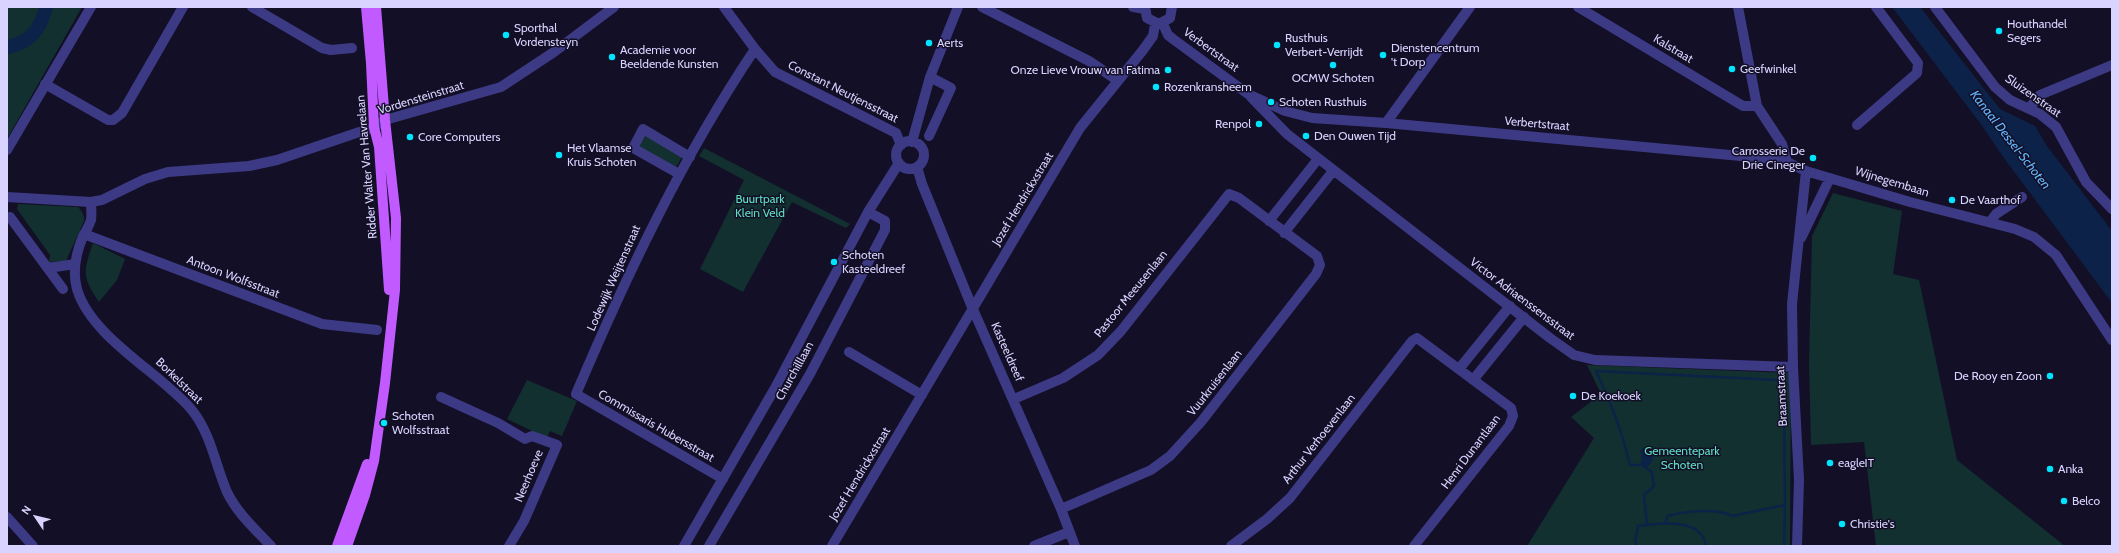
<!DOCTYPE html>
<style>
body{margin:0}
#map{position:relative;width:2119px;height:553px;overflow:hidden;background:#130f26;font-family:Cabin,sans-serif}
canvas{display:block}
.frame{position:absolute;inset:0;border:8px solid #d9d4ff;pointer-events:none}
.north{position:absolute;left:16px;top:497px;width:40px;height:40px;-webkit-text-stroke:3px #130f26;paint-order:stroke;rotate:305deg;font-size:11px;font-weight:700;line-height:16px;text-align:center;color:#d9d4ff}
.north::after{content:'';display:block;margin:auto;width:14px;height:18px;background:#d9d4ff;clip-path:polygon(50% 0,100% 100%,50% 72%,0 100%)}
</style>
<div id="map">
<canvas width="2119" height="553"></canvas>
<div class="frame"></div>
<div class="north">N</div>
</div>
<script>
const c = document.querySelector('canvas').getContext('2d');
c.lineJoin = 'round';
function fill(path, color) {
  c.fillStyle = color;
  c.fill(path, 'evenodd');
}
function strokePath(path, color, width, dash) {
  c.strokeStyle = color;
  c.lineWidth = width;
  c.lineCap = dash ? 'butt' : 'round';
  c.setLineDash(dash || []);
  c.stroke(path);
}
function write(font, color, halo, rows, align = 'center') {
  c.font = font + ' Cabin,sans-serif';
  c.lineWidth = 3;
  c.setLineDash([]);
  c.textBaseline = 'middle';
  c.strokeStyle = halo;
  c.fillStyle = color;
  for (const [text, x, y, turn = 0] of rows) {
    c.save();
    c.translate(x, y);
    c.rotate((+turn || 0) * Math.PI / 180);
    c.textAlign = isNaN(turn) ? turn : align;
    if (halo) c.strokeText(text, 0, 0);
    c.fillText(text, 0, 0);
    c.restore();
  }
}
const green = new Path2D(`
 M7 7H82L7 139Z
 M644 134 682 157 675 169 637 146Z
 M704 148 850 224 846 228 792 202 743 292 700 269 744 180 699 156Z
 M1833 193 1902 211 1893 274 1919 280 1957 460 2065 546H1876L1864 442 1811 445 1809 364 1812 236Z
 M18 204 78 207C82 211 85 216 84 221L66 261 49 262 50 255 17 209Z
 M93 243 125 259 117 280 99 302C82 277 83 272 93 243Z
 M1587 365 1791 373 1790 546H1527L1594 438 1571 417 1601 394Z
 M527 380 577 401 562 436 550 431 547 438 507 419Z`);
const water = new Path2D(`
 M1892 7H1920L2000 109 2035 126 2047 146 2112 231V303L2004 158 1980 123Z
 M1645 447 1651 449 1655 452 1652 462 1646 468 1640 465 1642 459 1640 450Z`);
const stream = new Path2D(`
 M1665 523 1668 516C1684 511 1717 508 1732 516L1785 505
 M1647 525 1644 495 1654 486 1652 472 1642 465H1630C1622 429 1611 405 1596 371L1778 380 1782 381 1784 389 1785 505 1784 546
 M1637 546 1635 541 1638 526C1659 523 1702 517 1706 546`);
const river = new Path2D(`
 M7 47C30 43 41 29 46 7`);
const minor = new Path2D(`
 M252 7 322 48 331 50 352 48
 M724 7 755 49 775 72 896 133 901 145
 M982 7 1089 61 1117 80
 M1133 7 1145 9
 M1145 7 1147 18 1159 24 1170 18 1172 7
 M1578 7 1743 106H1757
 M1738 7 1757 106 1782 144 1787 162
 M1935 7 1995 87 2010 100 2040 114 2056 127 2086 182 2112 209
 M1163 24 1168 35 1173 39 1248 94 1285 111 1312 118 1386 123 1773 159 1787 162 1806 171 1910 202 2015 229 2034 237 2056 255 2112 340
 M45 84 108 120H113L122 113 183 7
 M1251 97 1287 134 1550 338 1574 355 1595 360 1793 367
 M2029 108 2040 95 2112 65
 M1386 123 1470 7
 M1857 125 1917 73 1918 63 1876 7
 M929 136 951 88 930 77
 M896 155a14 14 0 1 1 28 0a14 14 0 1 1-28 0Z
 M912 142 930 77 958 7
 M7 150 91 7
 M917 167 922 184 972 307 1061 509 1075 546
 M679 174 633 148 643 129 690 157
 M7 197 91 202 102 200 145 179 168 172 249 166 277 160 374 127 385 120 501 87 554 52 614 7
 M91 202C91 208 92 214 91 220 89 226 86 231 83 236 76 253 72 271 77 289 91 337 159 372 191 409 211 433 215 464 227 492 237 513 255 529 271 546
 M10 217 63 289
 M1269 221 1318 159
 M1990 222 1996 214 2022 197
 M1284 233 1333 171
 M84 234 322 324 377 330
 M1801 238 1830 178
 M48 268 75 264
 M849 352 922 395
 M1459 369 1510 306
 M1473 380 1524 317
 M441 397 498 423 525 439 532 436 557 445 524 521 509 546
 M1014 399 1063 378 1098 355 1121 331 1229 194 1239 198 1317 256 1320 265 1316 274 1201 422 1170 456 1151 470 1061 509
 M723 479 576 394C627 274 682 158 755 49
 M7 517 33 546
 M684 546 775 388 868 212 899 163
 M709 546 810 374 885 230V221L868 212
 M832 546 1080 128 1143 50 1153 36 1155 24
 M1034 546 1069 532
 M1231 546 1267 519 1290 498 1412 341 1417 338 1511 408 1513 416 1509 426 1414 546
 M1797 546 1799 480 1793 367 1792 304 1806 171`);
const major = new Path2D(`
 M366 7 371 63 374 127 379 147 389 290
 M337 546 367 464
 M347 546 365 495 374 461 385 383 395 290 396 218 385 120 376 7`);
const markers = [
 [1999,31,4,"#00e5ff"],
 [506,35,4,"#00e5ff"],
 [929,43,4,"#00e5ff"],
 [1277,45,4,"#00e5ff"],
 [1383,55,4,"#00e5ff"],
 [612,57,4,"#00e5ff"],
 [1333,65,4,"#00e5ff"],
 [1732,69,4,"#00e5ff"],
 [1168,70,4,"#00e5ff"],
 [1156,87,4,"#00e5ff"],
 [1271,102,4,"#00e5ff"],
 [1259,124,4,"#00e5ff"],
 [1306,136,4,"#00e5ff"],
 [410,137,4,"#00e5ff"],
 [559,155,4,"#00e5ff"],
 [1813,158,4,"#00e5ff"],
 [1952,200,4,"#00e5ff"],
 [834,262,4,"#00e5ff"],
 [2050,376,4,"#00e5ff"],
 [1573,396,4,"#00e5ff"],
 [384,423,4,"#00e5ff"],
 [1830,463,4,"#00e5ff"],
 [2050,469,4,"#00e5ff"],
 [2064,501,4,"#00e5ff"],
 [1842,524,4,"#00e5ff"]
];
const poiNames = [
 ["Houthandel",2007,24],
 ["Segers",2007,38],
 ["Sporthal",514,28],
 ["Vordensteyn",514,42],
 ["Rusthuis",1285,38],
 ["Verbert-Verrijdt",1285,52],
 ["Aerts",937,43],
 ["Dienstencentrum",1391,48],
 ["'t Dorp",1391,62],
 ["Academie voor",620,50],
 ["Beeldende Kunsten",620,64],
 ["Geefwinkel",1740,69],
 ["Onze Lieve Vrouw van Fatima",1160,70,"right"],
 ["OCMW Schoten",1333,78,"center"],
 ["Rozenkransheem",1164,87],
 ["Schoten Rusthuis",1279,102],
 ["Renpol",1251,124,"right"],
 ["Den Ouwen Tijd",1314,136],
 ["Core Computers",418,137],
 ["Het Vlaamse",567,148],
 ["Kruis Schoten",567,162],
 ["Carrosserie De",1805,151,"right"],
 ["Drie Cineger",1805,165,"right"],
 ["De Vaarthof",1960,200],
 ["Schoten",842,255],
 ["Kasteeldreef",842,269],
 ["De Rooy en Zoon",2042,376,"right"],
 ["De Koekoek",1581,396],
 ["Schoten",392,416],
 ["Wolfsstraat",392,430],
 ["eagleIT",1838,463],
 ["Anka",2058,469],
 ["Belco",2072,501],
 ["Christie's",1850,524]
];
const streetNames = [
 ["Kalstraat",1673,49,31],
 ["Verbertstraat",1211,50,36],
 ["Constant Neutjensstraat",843,92,27],
 ["Sluizenstraat",2033,96,35],
 ["Vordensteinstraat",421,98,-17],
 ["Verbertstraat",1537,124,5],
 ["Ridder Walter Van Havrelaan",367,167,-95],
 ["Wijnegembaan",1892,182,17],
 ["Jozef Hendrickxstraat",1023,199,-59],
 ["Antoon Wolfsstraat",233,277,21],
 ["Lodewijk Weijtenstraat",614,278,-66],
 ["Pastoor Meeusenlaan",1131,294,-51],
 ["Victor Adriaenssensstraat",1522,299,37],
 ["Kasteeldreef",1007,352,66],
 ["Churchilllaan",795,371,-61],
 ["Borkelstraat",179,381,44],
 ["Vuurkruisenlaan",1215,383,-52],
 ["Braamstraat",1782,396,-93],
 ["Commissaris Hubersstraat",656,426,30],
 ["Arthur Verhoevenlaan",1319,439,-52],
 ["Henri Dunantlaan",1471,452,-53],
 ["Jozef Hendrickxstraat",860,474,-59],
 ["Neerhoeve",529,476,-67]
];
const parkNames = [
 ["Buurtpark",760,199],
 ["Klein Veld",760,213],
 ["Gemeentepark",1682,451],
 ["Schoten",1682,465]
];
const waterNames = [
 ["Kanaal Dessel-Schoten",2010,140,52]
];
fill(green, '#12302f');
fill(water, '#0c2248');
strokePath(stream, '#0c2248', 2.5);
strokePath(river, '#0c2248', 14);
strokePath(minor, '#3d3a85', 10);
strokePath(major, '#c25bff', 10);
for (const [x, y, r, color] of markers) {
  const dot = new Path2D();
  dot.arc(x, y, r, 0, 2 * Math.PI);
  c.fillStyle = color;
  c.fill(dot);
  strokePath(dot, '#130f26', 1.5);
}
write('12px', '#d9d4ff', '#130f26', poiNames, 'left');
write('12px', '#d9d4ff', '#130f26', streetNames);
write('12px', '#5fe0c0', '#130f26', parkNames);
write('italic 13px', '#62b6ff', '#130f26', waterNames);
</script>
